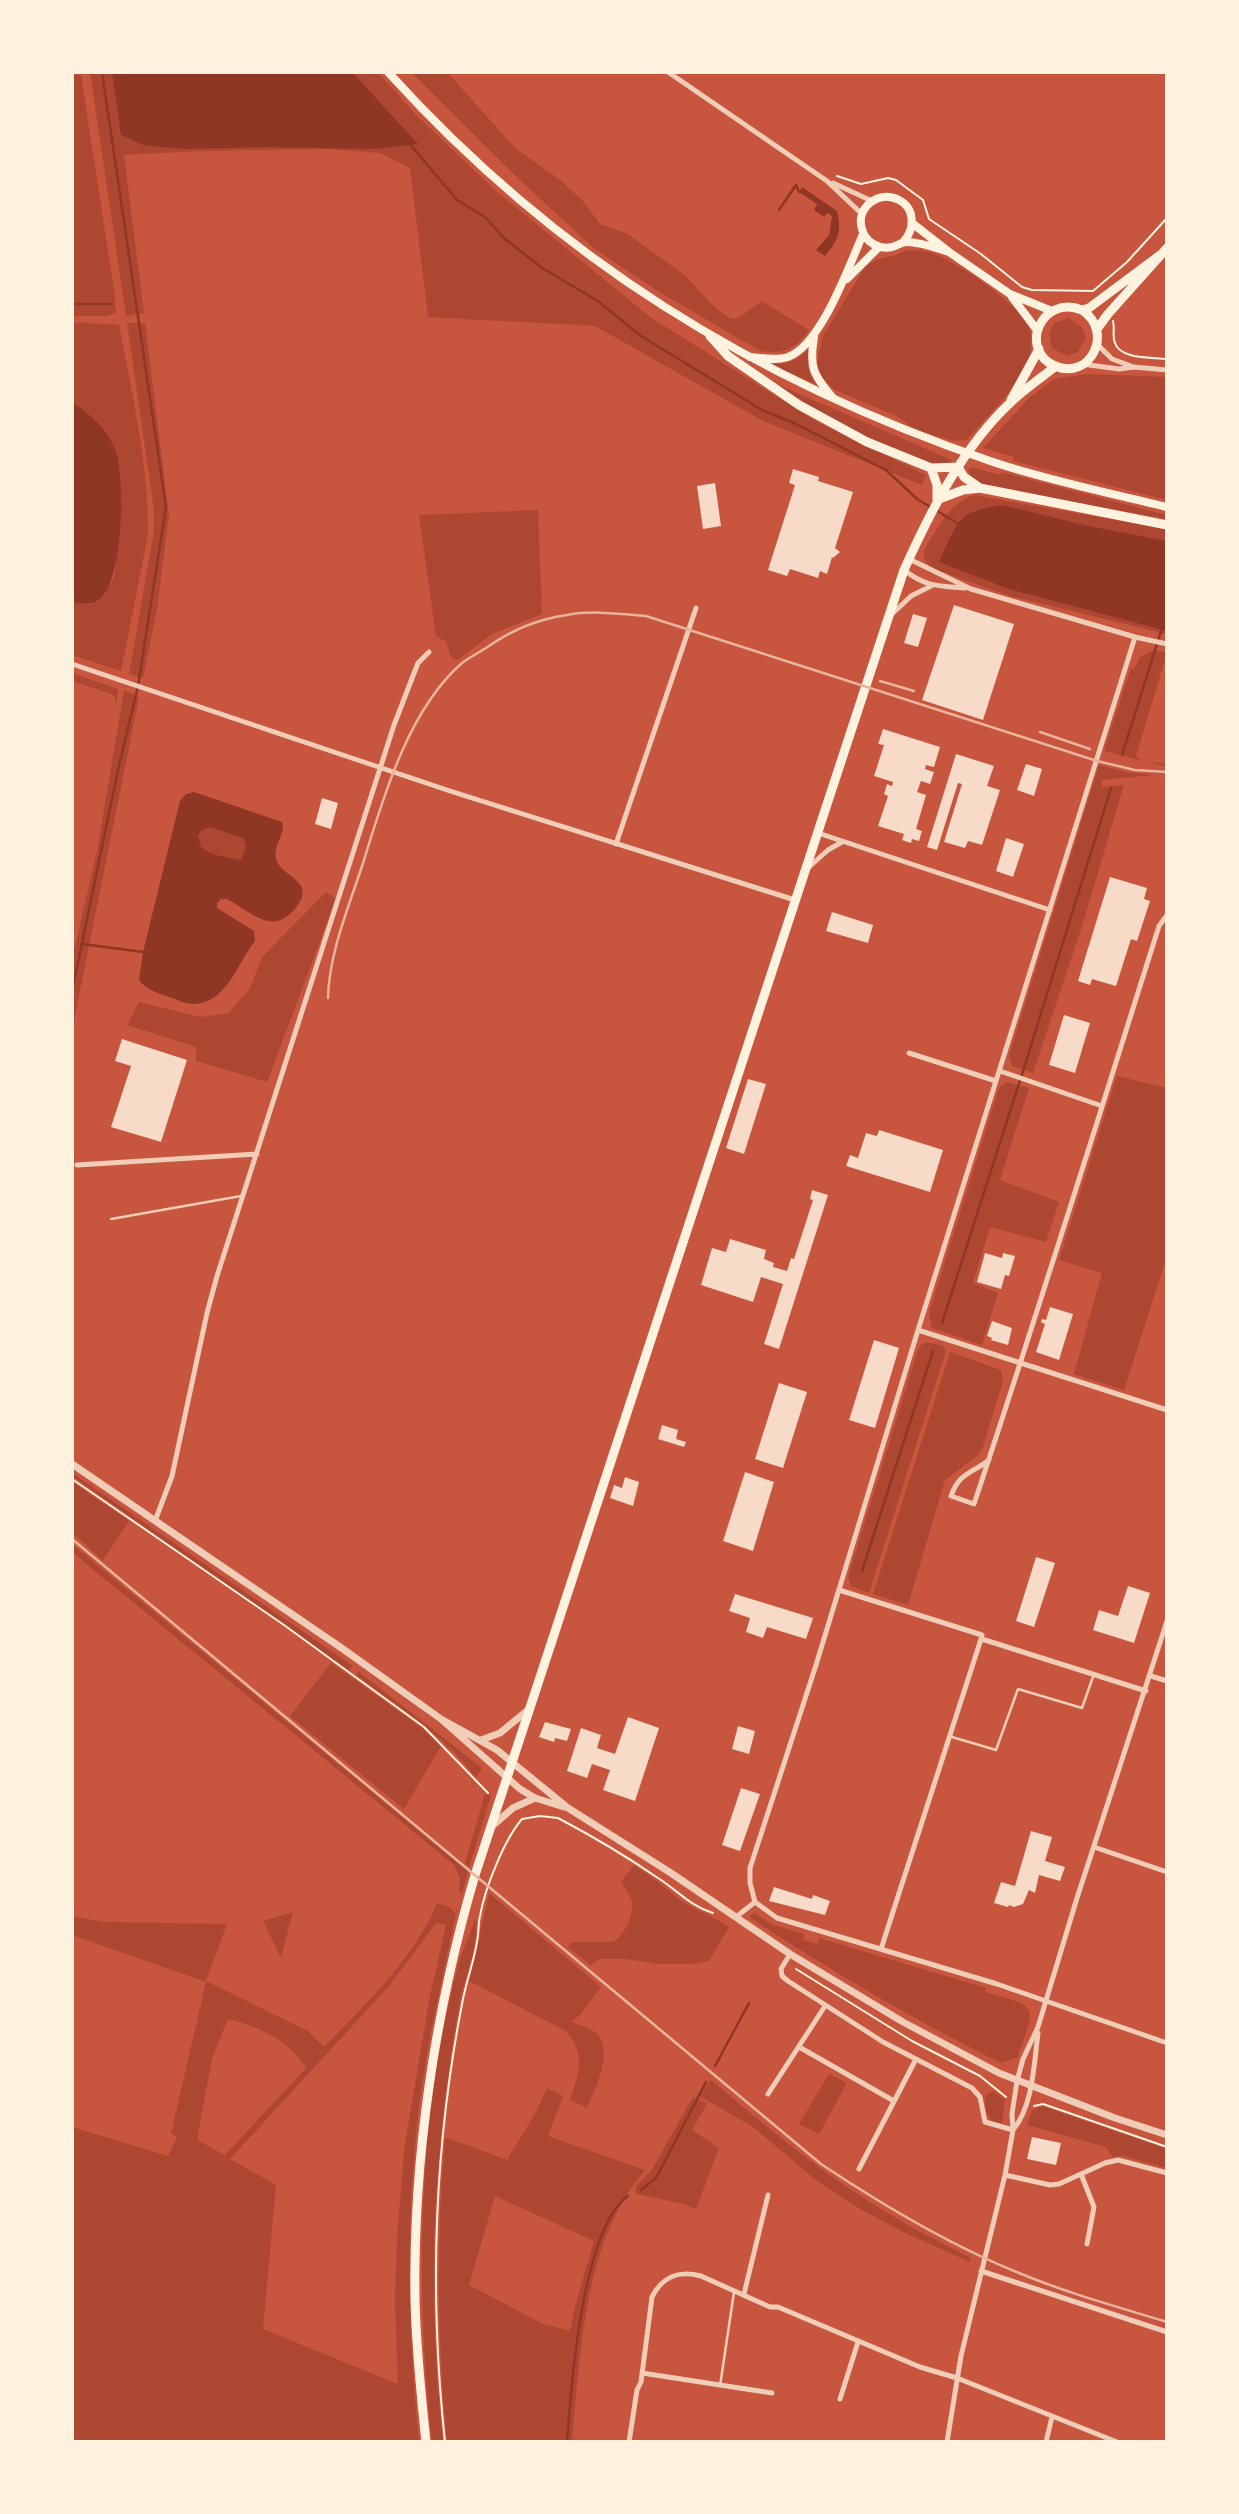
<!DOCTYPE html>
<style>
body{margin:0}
#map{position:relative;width:1239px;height:2514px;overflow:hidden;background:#c8553d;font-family:"Roboto Condensed",sans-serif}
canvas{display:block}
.frame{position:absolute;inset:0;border:74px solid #fff3e0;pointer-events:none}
</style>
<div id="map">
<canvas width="1239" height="2514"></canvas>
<div class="frame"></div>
</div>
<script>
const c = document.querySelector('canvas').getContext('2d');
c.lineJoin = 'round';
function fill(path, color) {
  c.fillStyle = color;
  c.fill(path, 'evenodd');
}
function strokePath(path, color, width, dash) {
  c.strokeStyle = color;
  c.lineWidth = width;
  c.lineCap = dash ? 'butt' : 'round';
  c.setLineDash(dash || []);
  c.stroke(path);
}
const green = new Path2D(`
 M90 72H378L415 114 497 192 650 317 817 422 926 475 922 485 763 421 595 326 428 317 410 168 380 153 328 149 204 151 124 155 144 313 126 316Z
 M411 72H447L516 149 559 179 583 201 600 224 628 234 687 277 711 304 729 318 737 319 762 301 809 330C796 349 783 355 760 351L656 290 595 249 523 183Z
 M72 75H81L114 290 116 313 107 316H72Z
 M906 250C914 251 925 250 932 253 957 262 1019 303 1029 328 1032 335 1032 347 1030 354 1023 384 986 416 967 440L954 441 916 430 897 416 835 390 822 378 817 364 823 336 865 267 878 259 896 255Z
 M1069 318 1082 327 1086 338 1078 352 1067 356 1052 348 1049 334 1054 323Z
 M72 322 119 325C132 394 149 465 148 535L121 671 72 655V602L89 605 102 598 114 577 120 521 121 476 86 412 72 402Z
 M127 323H145L169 515 157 609 143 678 129 674 154 531V510Z
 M810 347C805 362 808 371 815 384L771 364C788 364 799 361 810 347Z
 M1087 374 1167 377V500L1013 461 1014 457 983 448 1029 398 1054 379Z
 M767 380 952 460 948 466 922 462 842 425Z
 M971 467 1000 475 1001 472 1167 515V519L982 486 970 475 968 470Z
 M974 495 1167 529V634L1010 596 937 570C927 565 923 561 924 550 938 528 948 504 974 495Z
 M538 510 542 614 492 634 457 660 451 657 446 642 436 636 419 515Z
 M1154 650 1167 653 1136 756 1142 761 1167 764V767L1104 751 1131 668 1134 669 1140 657Z
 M72 673 118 689 116 704 114 695 72 681Z
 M124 690 139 697 72 1031V959L97 852Z
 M1099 765 1126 772 1154 775 1101 780 1102 787 1124 785 1082 926 1033 1073 1012 1066 1009 1056Z
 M211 827 244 839 246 849 241 860 212 854 201 847 198 836 202 830Z
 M326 892 336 899 267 1082 196 1061V1047L127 1025 139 1002 200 1017 229 1013 250 988 262 957Z
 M1117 1076 1167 1088V1256L1124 1390 1074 1374 1102 1273 1059 1260Z
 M1007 1082 1029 1088 1000 1180 1059 1202 1046 1242 990 1227 973 1283 998 1293 982 1345 932 1328 929 1313 999 1088Z
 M925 1343H932L943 1346 946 1351 869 1593 851 1586 848 1577 916 1356 920 1346Z
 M950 1352 1001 1370 1003 1381 983 1447 978 1455 945 1480 908 1605 873 1594Z
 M72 1473 353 1666 349 1671 72 1476Z
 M72 1482 129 1521 103 1560 72 1533Z
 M72 1544 468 1871 462 1893H459L460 1878 454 1865 90 1567 72 1551Z
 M331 1663 422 1728 441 1746 404 1809 290 1716Z
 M358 1671 482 1768 476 1778C446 1736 397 1706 356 1675Z
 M485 1794 491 1796 469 1867 465 1863Z
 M634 1865C650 1875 664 1887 679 1899 695 1911 713 1915 729 1927L709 1961 693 1964H658L625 1959H599L591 1965 568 1947 572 1942H613C624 1936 634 1915 632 1902 631 1896 624 1887 621 1882Z
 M489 1893 601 1987 580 2015 571 2022C579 2025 589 2027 596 2033 615 2049 595 2090 587 2108L570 2100C579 2071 587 2057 566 2031L469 1981Z
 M437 1903 449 1907 456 1914C440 1990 421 2067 415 2145 406 2244 409 2343 419 2442H72V2127L168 2156 177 2137 171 2133 206 1982 72 1935V1916L104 1922 227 1924 206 1981 308 2031 324 2047C364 2006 416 1956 437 1903ZM436 1923 446 1925 430 1996 404 2150 397 2239 395 2300 398 2384 263 2329 276 2185 230 2159 389 1986ZM228 2019C259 2027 290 2040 306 2068L225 2155 197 2140 212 2058Z
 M293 1912 281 1958 263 1921Z
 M754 1913 771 1924 804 1934 803 1940 817 1944 819 1938 986 1988 985 1992C1040 2008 1036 2003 1018 2057L1001 2063C914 2020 831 1971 749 1917Z
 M475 1918C481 1939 464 1979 460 2001 451 2050 444 2100 440 2149 430 2248 433 2344 443 2442H432C415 2288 417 2113 459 1963 463 1948 471 1933 475 1918Z
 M829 2074 847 2083 819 2134 799 2124Z
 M711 2080C758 2120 807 2161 859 2195 895 2219 933 2239 971 2258L970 2262 905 2233 862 2210 817 2181 753 2127 700 2096Z
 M547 2088 563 2096 548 2136 645 2170C584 2240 581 2351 572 2439L599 2442H447C437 2340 436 2240 445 2137L507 2160 536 2112ZM495 2196 594 2241 575 2306 570 2331 543 2324 469 2285Z
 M993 2091 1005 2100 1002 2123 992 2121 986 2111 985 2096Z
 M693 2097 707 2104 692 2130 719 2148 696 2209 684 2204 637 2194 635 2190 638 2184 651 2171Z
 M1042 2106 1167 2149V2168L1123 2156 1113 2157 1106 2147 1027 2125 1032 2110Z`);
const water = new Path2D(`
 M112 72H352L418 144 376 149 269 147 183 149 143 145 121 135Z
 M802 187 837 211C842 231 838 241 825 256L816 250 829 235 832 216 827 213 824 217 814 210 817 204 799 192Z
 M72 402C90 414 106 428 115 449 126 476 123 576 102 597 93 606 83 604 72 602Z
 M1003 505 1088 526 1167 541V631L1009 589 939 562C959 521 955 512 1003 505Z
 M194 792 282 822C286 834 273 845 276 858 278 870 295 876 301 886 305 894 301 900 297 906 274 937 254 914 227 899H221L217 903V908L254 931 255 941C237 963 227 1004 193 1004 186 1004 178 1000 172 998 158 993 148 991 139 980L143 952 180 801 186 794ZM211 827 244 839 246 848 241 860 212 854 201 847 198 836 202 830Z`);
const stream = new Path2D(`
 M409 143 457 200 485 217 505 239 542 268 598 301 641 336 762 410 796 424 886 470 917 499 959 524
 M779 210 796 185 799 192
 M72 304H112
 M1122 755 1162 628
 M82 944 143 952
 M72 991 118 770 138 686 166 507 102 72
 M942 1323 1024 1068 1111 788
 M862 1571 933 1351
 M715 2066 749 2003
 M641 2190 656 2178 706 2082
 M567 2442C571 2387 582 2229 628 2196`);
const building = new Path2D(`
 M793 469 819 477 818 481 853 492 835 548 840 552 833 558 832 557 827 574 820 571 818 578 790 569 787 576 768 570 795 485 789 483Z
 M715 483 721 526 703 529 697 486Z
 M954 605 1014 624 983 720 922 700Z
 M913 614 927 618 918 647 904 643Z
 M883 729 940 747 934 767 926 765 925 769 934 772 930 784 921 781 917 792 926 795 916 829 922 831 919 841 912 839 911 843 902 840 904 834 878 826 888 796 884 794 887 784 892 786 893 782 874 776 884 745 878 744Z
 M956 754 994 766 987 786 1000 790 982 845 968 841 965 848 944 842 962 784 958 783 937 850 927 847Z
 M1026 764 1042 769 1034 796 1017 790Z
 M322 798 338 803 331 829 315 824Z
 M1006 838 1024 844 1013 877 996 871Z
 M1110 877 1147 888 1144 899 1150 901 1137 941 1131 939 1116 986 1092 979 1090 985 1078 981Z
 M832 912 873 925 868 943 826 931Z
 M1064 1015 1090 1023 1075 1073 1049 1065Z
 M122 1039 187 1060 161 1142 111 1127 131 1066 115 1061Z
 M748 1079 766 1084 744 1154 726 1148Z
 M879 1130 943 1150 930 1192 846 1166 850 1155 858 1158 866 1133 877 1136Z
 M812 1190 828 1195 779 1349 764 1344 783 1284 761 1277 753 1302 701 1285 712 1248 726 1252 730 1239 766 1250 764 1259 774 1263 773 1267 787 1271 791 1258 794 1259 813 1200 810 1199Z
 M985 1253 1002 1258 1003 1253 1015 1256 1009 1276 1005 1275 1001 1289 977 1282Z
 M1050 1307 1073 1314 1059 1360 1036 1352 1045 1324 1041 1322 1042 1319 1046 1320Z
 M992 1321 1012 1328 1008 1345 991 1340 992 1338 987 1336Z
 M874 1340 899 1348 875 1428 849 1420Z
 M779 1383 807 1392 783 1468 755 1459Z
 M662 1425 678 1430 676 1439 686 1442 684 1447 658 1439Z
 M745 1472 774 1482 753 1551 723 1541Z
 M625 1477 639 1482 633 1506 610 1498 614 1485 622 1488Z
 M1036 1557 1055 1563 1034 1627 1016 1621Z
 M1128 1586 1150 1593 1134 1643 1093 1630 1099 1610 1118 1616Z
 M735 1594 813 1618 806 1639 767 1627 763 1638 746 1632 750 1618 729 1611Z
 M628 1717 659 1728 635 1801 603 1790 610 1770 592 1764 587 1778 567 1771 581 1728 601 1735 597 1748 615 1754Z
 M545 1722 571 1729 567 1741 555 1738 554 1742 539 1737Z
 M738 1726 755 1731 749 1754 732 1749Z
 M741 1788 760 1794 740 1851 722 1845Z
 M1031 1831 1052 1837 1045 1861 1065 1867 1060 1881 1039 1875 1035 1893 1029 1890 1023 1904 1014 1907 1009 1905 1008 1907 994 1903 1001 1882 1015 1886Z
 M774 1887 812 1899 813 1895 830 1901 825 1915 769 1901Z
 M1032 2137 1061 2143 1056 2165 1027 2159Z`);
const path = new Path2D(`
 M837 176 861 184 888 178 896 180 923 200 929 219 981 254 1022 287 1032 290 1093 291 1127 262 1167 218
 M1113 321C1115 328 1112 336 1115 343 1121 360 1152 357 1167 359
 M72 1479 284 1625 424 1727 488 1793
 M796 1969 912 2041 980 2076 1006 2097
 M1034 2106 1043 2104 1167 2147
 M445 2442C429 2294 434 2145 463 1999 467 1979 474 1961 477 1942 479 1933 478 1924 480 1916 485 1888 504 1840 522 1819L540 1816 558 1818C592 1836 626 1856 658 1878 677 1890 690 1906 713 1913`);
const service = new Path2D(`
 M111 1219 241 1196
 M952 1737 996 1750 1018 1689 1082 1708 1094 1674
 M720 2386 734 2292`);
const minor = new Path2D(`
 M668 72 827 181 862 214
 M833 183 872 201
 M1097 344 1112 359 1131 366
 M1082 364 1119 369 1134 367 1167 370
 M909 559 971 589 1135 637 1167 644
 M904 570C926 587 938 586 965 588
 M892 614 911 596 931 586
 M72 664 450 791 795 900
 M818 833 1050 910
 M616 844 696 608
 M809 867 828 850 842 842
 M909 1053 996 1081
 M1000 1071 1102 1106
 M77 1165 257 1154
 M918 1330 1167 1410
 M989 1460C971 1474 959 1473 951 1496L974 1504C1038 1312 1098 1119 1159 926L1167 915
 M155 1521 172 1476 207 1313 217 1276 394 725 418 663 429 652
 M839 1590 982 1635 981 1639 985 1640 1146 1691
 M1151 1676 1167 1681
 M1094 1847 1167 1872
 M755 1902 750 1883V1868L816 1665 918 1330 1135 637
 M755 1902 777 1918 997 1984 1167 2043
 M736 1917 755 1902
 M881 1949 981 1639
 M790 1954 781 1969 782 1976 788 1981 883 2042 972 2088 980 2097 985 2122 1013 2130
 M799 2047 894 2101
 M768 2094 825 2006
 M1013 2130C1033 2106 1034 2064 1038 2033
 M859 2169 916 2059
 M1081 2174 1094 2207 1087 2244
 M1005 2175 1050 2185 1059 2184 1105 2163 1118 2160 1167 2173
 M981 2271 1167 2332
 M744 2294 768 2195
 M642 2373 772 2393
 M840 2399 858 2342
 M629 2442 637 2390 641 2382 652 2297C662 2277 679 2270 701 2276L770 2307H778L920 2367 957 2378 1117 2442
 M947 2442 961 2356 1005 2175 1013 2130 1012 2114 1017 2081 1023 2059 1038 2027 1077 1898 1167 1621
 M1046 2442 1052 2417`);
const tertiary = new Path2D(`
 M72 1464 343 1649 441 1719 520 1789 535 1798 564 1807
 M441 1719 497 1750 568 1808 671 1873 790 1954 903 2022 999 2073 1115 2118 1167 2135
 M481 1740 500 1733 528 1710
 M491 1827 513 1808 535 1798`);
const secondary = new Path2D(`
 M388 72C557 259 755 381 993 462 1050 481 1110 493 1167 507
 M912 223 949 252 1010 294 1052 311
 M904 241C915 229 915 208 899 200 879 189 855 208 862 229 865 242 879 250 892 247 897 246 901 242 907 242 921 242 936 248 949 252
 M847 279 879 247
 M1012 297 1037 330
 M814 337C809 367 813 375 833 398
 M750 357C762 358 776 361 788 357 821 345 849 266 863 234`);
const primary = new Path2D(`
 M1082 310C1115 332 1090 381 1055 366 1018 350 1041 294 1082 310L1089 308 1160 255
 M1097 329 1108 314 1167 248
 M710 336 728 356 799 405 867 442 931 468 958 467
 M1011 400 1039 349
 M958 467 964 477 980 488 1167 525
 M931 468 937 485V500
 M939 499 963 490 980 488
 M426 2442C421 2395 416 2347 415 2299 413 2157 435 2011 475 1875L904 570C930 512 963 447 1010 403 1023 390 1041 378 1056 366`);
const rail = new Path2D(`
 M880 681 914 691
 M1040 732 1090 749
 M328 998C329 952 350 904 364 860 384 795 409 709 462 663 470 657 480 652 489 646 512 630 539 619 567 615 593 610 620 614 646 616L1097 761 1135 770 1167 772
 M72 1539 821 2164C884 2206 949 2245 1019 2273 1067 2293 1118 2307 1167 2322`);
fill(green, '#ae4732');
fill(water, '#8f3625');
strokePath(stream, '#8f3625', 2.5);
fill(building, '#f7dbc8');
strokePath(path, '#fff3e0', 2);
strokePath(service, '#f1ccb7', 2.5);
strokePath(minor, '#f1ccb7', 5);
strokePath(tertiary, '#f1ccb7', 7);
strokePath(secondary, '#fff3e0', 8);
strokePath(primary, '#fff3e0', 9);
strokePath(rail, '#e9b49f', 2.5);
</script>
